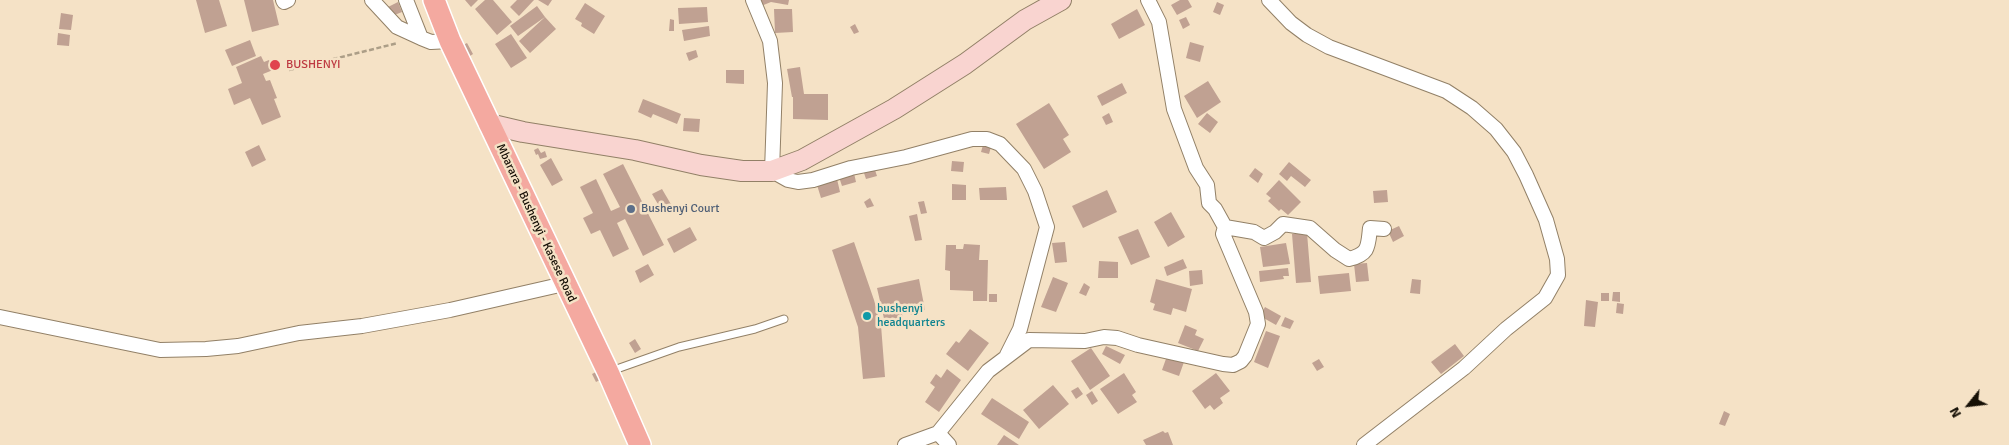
<!DOCTYPE html>
<style>
body{margin:0}
#map{position:relative;width:2009px;height:445px;overflow:hidden;background:#f5e2c6;font-family:Signika,sans-serif}
canvas{display:block}
.north{position:absolute;left:1944px;top:380px;width:50px;height:50px;-webkit-text-stroke:4px #f5e2c6;paint-order:stroke;rotate:241deg;font-size:14px;font-weight:700;line-height:20px;text-align:center;color:#161006}
.north::after{content:'';display:block;margin:auto;width:18px;height:22px;background:#161006;clip-path:polygon(50% 0,100% 100%,50% 72%,0 100%)}
</style>
<div id="map">
<canvas width="2009" height="445"></canvas>
<div class="north">N</div>
</div>
<script>
const c = document.querySelector('canvas').getContext('2d');
c.lineJoin = 'round';
function fill(path, color) {
  c.fillStyle = color;
  c.fill(path, 'evenodd');
}
function strokePath(path, color, width, dash) {
  c.strokeStyle = color;
  c.lineWidth = width;
  c.lineCap = dash ? 'butt' : 'round';
  c.setLineDash(dash || []);
  c.stroke(path);
}
function write(font, color, halo, rows, align = 'center') {
  c.font = font + ' Signika,sans-serif';
  c.lineWidth = 5;
  c.setLineDash([]);
  c.textBaseline = 'middle';
  c.strokeStyle = halo;
  c.fillStyle = color;
  for (const [text, x, y, turn = 0] of rows) {
    c.save();
    c.translate(x, y);
    c.rotate((+turn || 0) * Math.PI / 180);
    c.textAlign = isNaN(turn) ? turn : align;
    if (halo) c.strokeText(text, 0, 0);
    c.fillText(text, 0, 0);
    c.restore();
  }
}
const building = new Path2D(`
 M196 0H219L227 26 205 33Z
 M244 0H273L279 25 252 32Z
 M465 0H478L471 7Z
 M485 0H493L512 22 497 35 475 9Z
 M517 0H534L519 16 510 7Z
 M538 0H552L548 6Z
 M759 0H789L788 5 771 2 761 6Z
 M1180 0H1188L1192 7 1177 15 1171 5Z
 M398 2 402 12 392 16 388 7Z
 M1217 2 1224 5 1220 15 1213 12Z
 M585 3 605 16 594 34 581 26 582 23 575 19Z
 M537 6 545 17 518 36 510 26Z
 M707 7 708 22 679 24 678 8Z
 M774 9H792L793 32 775 33Z
 M1137 9 1145 25 1119 39 1111 24Z
 M61 13 73 15 71 30 59 29Z
 M545 17 556 29 530 53 519 41Z
 M1186 17 1190 25 1183 29 1179 20Z
 M670 19 674 20V31H669Z
 M855 24 859 32 854 34 850 27Z
 M709 26 710 36 684 41 682 30Z
 M58 33 70 35 69 46 57 45Z
 M511 34 527 58 511 68 495 44Z
 M250 40 256 56 232 66 225 50Z
 M1190 42 1204 46 1200 62 1186 58Z
 M467 43 473 54 470 56 463 45Z
 M696 50 698 57 689 61 686 53Z
 M261 56 264 62 269 60 273 70 263 74 266 81 270 80 277 98 274 99 281 117 262 125 250 98 234 105 228 89 242 83 236 67Z
 M800 67 804 94H828V120L793 119V97H792L787 69Z
 M726 70H744V84L726 83Z
 M1208 81 1221 102 1197 118 1184 96Z
 M1122 83 1127 93 1102 106 1097 96Z
 M643 99 681 114 677 124 653 114 651 118 638 112Z
 M1049 103 1069 135 1063 139 1071 152 1044 169 1016 124Z
 M1109 113 1113 122 1106 125 1102 117Z
 M1207 113 1218 122 1210 133 1198 124Z
 M684 118 700 119 699 132 683 131Z
 M259 145 266 160 252 167 245 152Z
 M983 145 991 147 989 154 981 152Z
 M538 148 541 153 545 151 547 157 540 159 538 154 536 155 534 150Z
 M551 158 563 180 552 186 540 165Z
 M952 161 964 162 963 172 951 171Z
 M1289 162 1311 180 1305 187 1291 176 1287 181 1279 174Z
 M623 164 664 245 643 256 625 219 617 223 629 249 613 257 600 230 591 234 583 218 593 213 580 187 596 179 611 211 620 207 603 174Z
 M1255 168 1263 174 1258 183 1249 176Z
 M875 170 877 176 866 179 864 173Z
 M854 173 856 182 842 186 839 177Z
 M837 179 840 192 821 198 817 185Z
 M1279 180 1301 202 1288 215 1281 209 1279 211 1268 201 1271 198 1266 194Z
 M952 184 966 185V200H952Z
 M1006 187 1007 200H980L979 188Z
 M662 189 672 206 662 211 652 194Z
 M1107 190 1117 212 1083 228 1072 206Z
 M1387 190 1388 202 1374 203 1373 191Z
 M870 198 874 206 867 208 864 202Z
 M924 201 927 213 921 214 918 202Z
 M1171 212 1185 237 1168 247 1154 222Z
 M917 214 922 240 915 241 909 216Z
 M1399 226 1404 236 1393 242 1388 231Z
 M690 227 697 240 674 253 667 239Z
 M1138 229 1150 257 1131 265 1118 237Z
 M1307 233 1311 282 1296 283 1292 234Z
 M854 242 874 300 881 325 885 377 863 379 858 327 832 250Z
 M1065 242 1067 262 1055 263 1052 243Z
 M1286 243 1290 264 1263 267 1260 247Z
 M964 244 980 245 979 260H988L987 301H973V291L950 290V271L945 270 946 245H956V249H963Z
 M1183 259 1187 268 1167 276 1164 267Z
 M1099 261 1118 262V278H1098Z
 M1367 263 1369 281 1356 282 1354 264Z
 M648 264 654 275 640 283 635 271Z
 M1288 268 1289 276H1283L1284 279 1260 282 1259 271Z
 M1202 270 1203 284 1190 286 1189 271Z
 M1349 273 1351 291 1320 294 1318 276Z
 M1053 277 1068 283 1056 312 1041 307Z
 M919 279 925 310 911 315 910 312 902 314 903 319 885 323 877 288Z
 M1156 279 1192 289 1186 312 1173 308 1171 315 1153 310 1155 304 1150 302Z
 M1412 279 1421 280 1420 294 1410 293Z
 M1084 283 1090 287 1086 296 1079 293Z
 M1613 292H1620V302L1612 301Z
 M1601 293H1609V301H1601Z
 M989 294H997V302H989Z
 M1586 300 1598 302 1595 327 1584 326Z
 M1617 303 1624 304 1623 314 1616 313Z
 M1265 307 1281 316 1276 325 1260 316Z
 M1285 317 1294 321 1290 329 1281 326Z
 M1185 325 1197 330 1195 335 1204 339 1198 351 1178 343Z
 M970 329 989 343 968 371 946 354 956 341 959 343Z
 M1266 331 1280 336 1268 368 1254 362Z
 M635 339 641 349 635 353 629 343Z
 M1455 344 1464 356 1441 374 1431 362Z
 M1106 346 1125 355 1120 364 1102 354Z
 M1091 348 1110 376 1090 390 1071 361Z
 M1167 356 1184 362 1179 376 1162 370Z
 M1319 359 1324 367 1317 371 1312 363Z
 M947 369 961 380 939 412 925 402 935 387 930 383 936 374 941 378Z
 M596 372 600 380 596 382 592 374Z
 M1124 373 1136 392 1132 395 1137 402 1118 414 1100 389Z
 M1216 373 1230 391 1220 398 1223 403 1214 410 1210 405 1205 409 1192 391Z
 M1053 385 1069 404 1039 429 1023 410Z
 M1078 387 1083 394 1076 399 1071 391Z
 M1092 391 1098 401 1092 405 1086 395Z
 M992 398 1029 422 1019 439 981 414Z
 M1724 411 1730 414 1725 426 1719 424Z
 M1163 431 1165 433 1168 432 1173 445H1146L1143 440Z
 M1004 435 1019 445H997Z`);
const path = new Path2D(`
 M289 70 398 43`);
const service = new Path2D(`
 M611 371 679 347 755 329 784 319`);
const minor = new Path2D(`
 M283 0 284 2 288 0
 M372 0 397 27 421 38
 M406 0 421 38 431 42 450 41
 M753 0 770 41 775 83 772 171 788 180 798 182 813 180 851 168 906 157 972 139H987L1000 144 1024 169 1035 191 1047 227 1020 329 1007 355
 M1269 0 1291 23 1307 35 1329 47 1446 91 1472 108 1496 129 1514 152 1526 175 1546 220 1557 259 1558 275 1545 298 1506 329 1464 368 1364 445
 M1225 227 1254 232 1264 238 1275 232 1283 224 1310 228 1335 250 1349 259C1369 254 1368 247 1370 228L1384 229
 M0 317 160 350 206 349 238 346 299 333 362 326 450 310 564 284
 M938 433 949 445
 M905 445 938 433 988 371 1029 340 1085 341 1104 337 1117 338 1138 345 1223 364 1233 365 1241 361 1245 356 1258 324 1256 312 1223 234 1225 227 1215 209 1209 203 1207 185 1196 168 1174 109 1159 22 1148 0`);
const secondary = new Path2D(`
 M489 124 523 132 635 150 701 165 742 171H772L802 160 894 109 965 64 1025 20 1061 0`);
const primary = new Path2D(`
 M434 0 450 41 608 372 640 445`);
const markers = [
 [275,65,6,"#e0444e"],
 [631,209,5,"#5c6f8a"],
 [867,316,5,"#0f9aa8"]
];
const healthNames = [
 ["BUSHENYI",286,65]
];
const serviceNames = [
 ["Bushenyi Court",641,209]
];
const streetNames = [
 ["Mbarara - Bushenyi - Kasese Road",536,223,65]
];
const cultureNames = [
 ["bushenyi",877,309],
 ["headquarters",877,323]
];
fill(building, '#c0a192');
strokePath(service, '#928067', 9);
strokePath(minor, '#928067', 16);
strokePath(secondary, '#928067', 22);
strokePath(primary, '#fff', 24);
strokePath(path, '#ac9e87', 2.5, [5, 2.5]);
strokePath(service, '#fff', 7);
strokePath(minor, '#fff', 14);
strokePath(secondary, '#f9d4d0', 20);
strokePath(primary, '#f4a9a0', 21);
for (const [x, y, r, color] of markers) {
  const dot = new Path2D();
  dot.arc(x, y, r, 0, 2 * Math.PI);
  c.fillStyle = color;
  c.fill(dot);
  strokePath(dot, '#f5e2c6', 2);
}
write('12px', '#be3a42', '#f5e2c6', healthNames, 'left');
write('12px', '#4e5e75', '#f5e2c6', serviceNames, 'left');
write('12px', '#161006', '#f5e2c6', streetNames);
write('12px', '#0d838f', '#f5e2c6', cultureNames, 'left');
</script>
